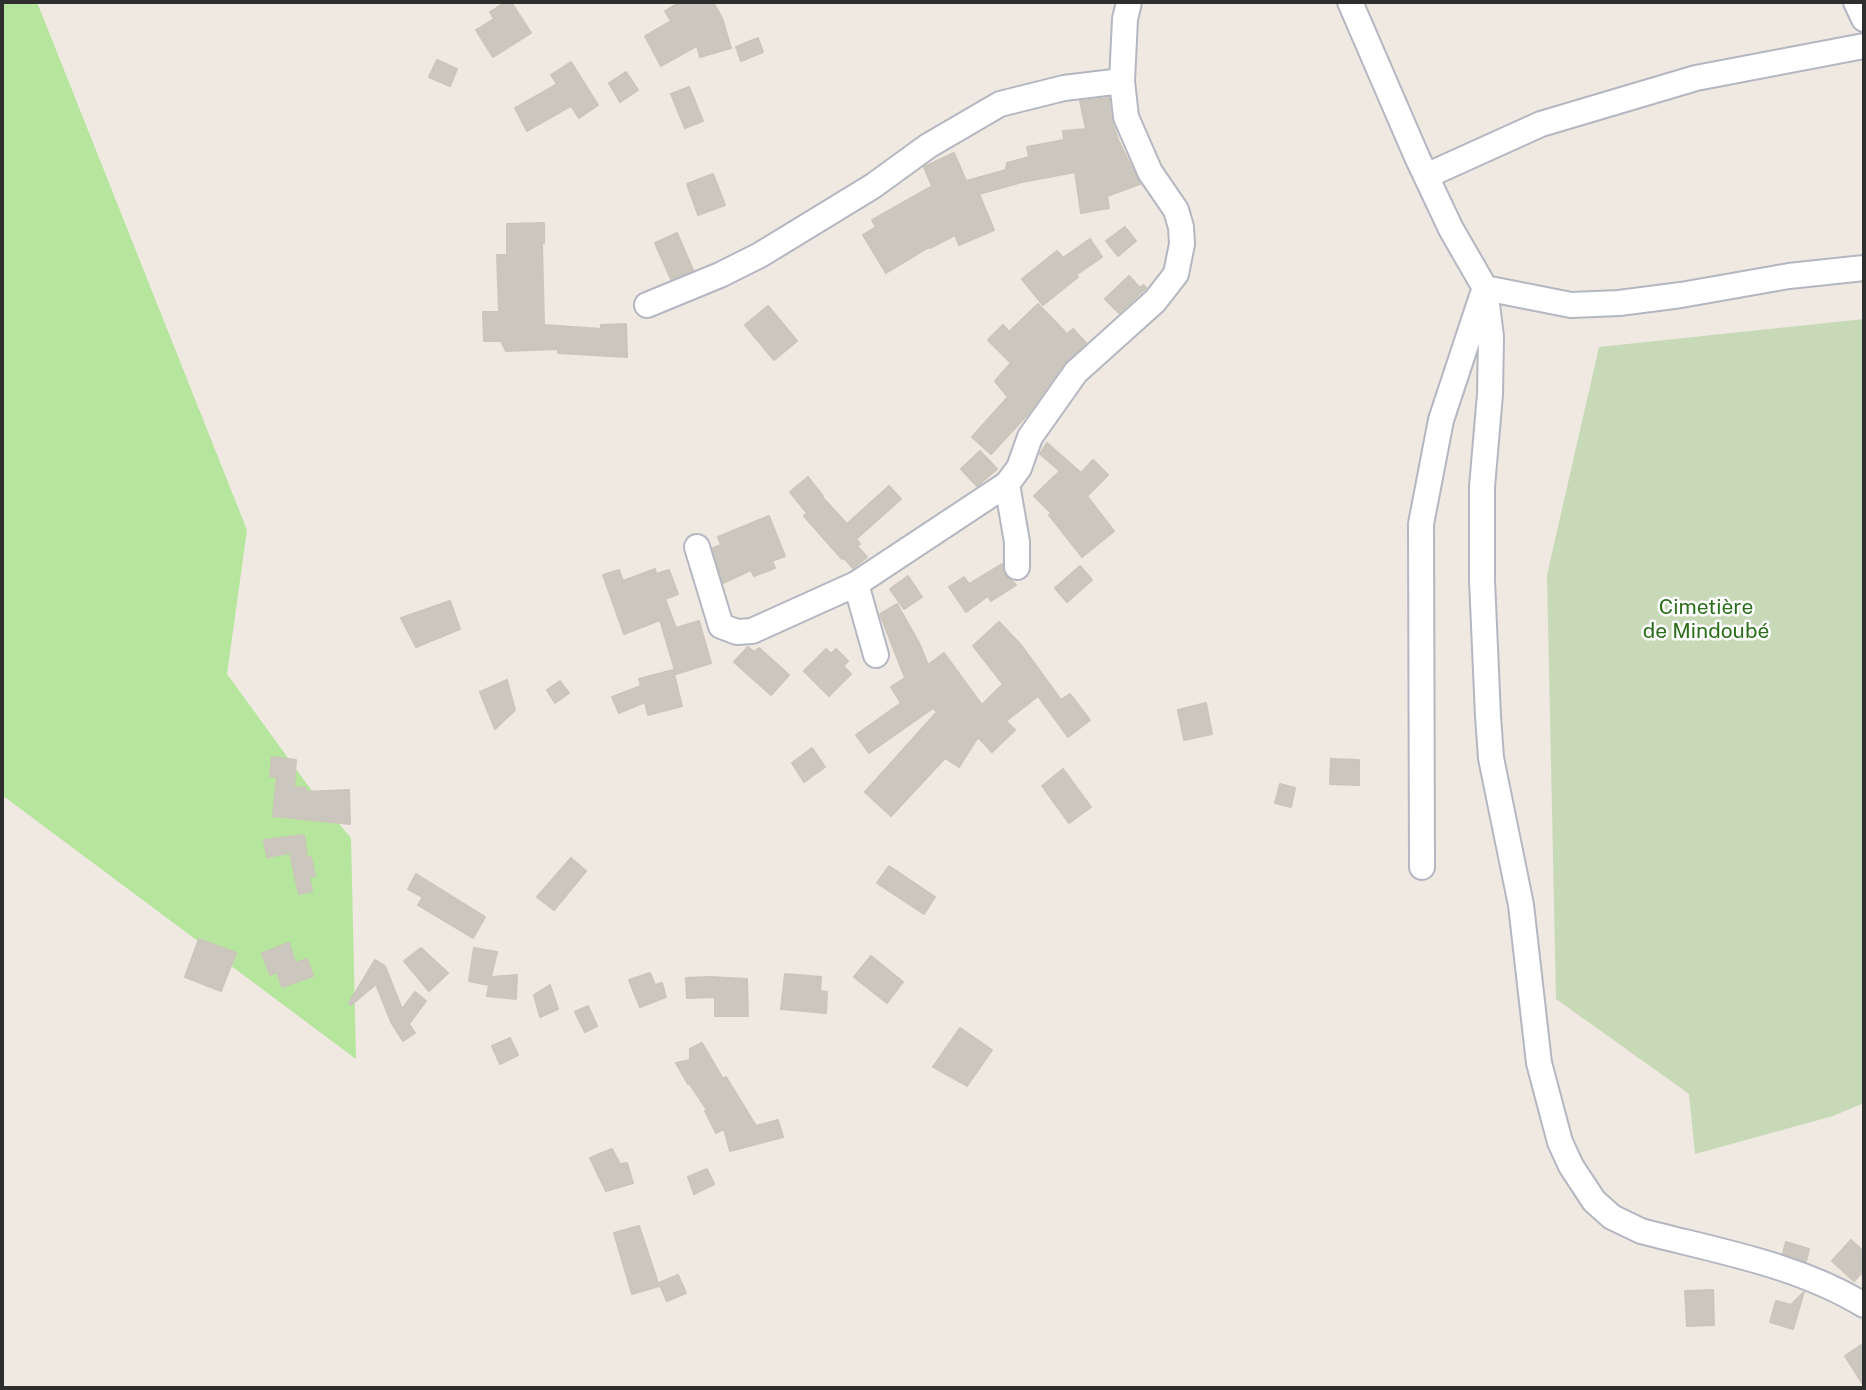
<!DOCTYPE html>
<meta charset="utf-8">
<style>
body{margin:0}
#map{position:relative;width:1866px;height:1390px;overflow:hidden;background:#efe9e1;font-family:"Public Sans",sans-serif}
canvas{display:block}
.frame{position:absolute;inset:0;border:4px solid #2e2e2e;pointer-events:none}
</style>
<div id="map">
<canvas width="1866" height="1390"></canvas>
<div class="frame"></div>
</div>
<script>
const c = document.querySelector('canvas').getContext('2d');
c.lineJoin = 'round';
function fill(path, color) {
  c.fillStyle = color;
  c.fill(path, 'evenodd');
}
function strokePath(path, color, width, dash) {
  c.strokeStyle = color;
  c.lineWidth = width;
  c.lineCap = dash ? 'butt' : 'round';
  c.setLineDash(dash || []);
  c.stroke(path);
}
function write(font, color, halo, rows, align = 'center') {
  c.font = font + ' "Public Sans",sans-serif';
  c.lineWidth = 5;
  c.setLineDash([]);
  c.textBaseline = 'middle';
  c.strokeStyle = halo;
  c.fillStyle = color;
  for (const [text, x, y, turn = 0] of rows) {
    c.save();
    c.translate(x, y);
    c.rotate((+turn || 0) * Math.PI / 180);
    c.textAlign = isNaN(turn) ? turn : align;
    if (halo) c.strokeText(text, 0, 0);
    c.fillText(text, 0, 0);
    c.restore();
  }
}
const green = new Path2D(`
 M2 2H37L247 530 227 674 312 791 351 838 356 1059 2 795Z`);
const cemetery = new Path2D(`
 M1864 319V1103L1833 1116 1695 1154 1689 1094 1556 999 1547 575 1599 347Z`);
const building = new Path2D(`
 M506 2H511L531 33 493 57 476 30 494 19 490 12Z
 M680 2H713L722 18 731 48 700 57 697 46 661 66 645 36 671 21 665 11Z
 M758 38 763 52 741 61 736 47Z
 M437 60 457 69 450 86 429 77Z
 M571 62 598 105 579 118 571 106 527 131 515 108 557 84 551 75Z
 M626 72 638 90 620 102 609 83Z
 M689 87 703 121 685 128 671 94Z
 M1109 98 1111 119 1119 142 1140 184 1107 196 1109 208 1081 213 1075 172 1022 182 979 194 994 230 959 245 955 235 930 248 929 247 886 273 863 235 876 227 872 220 932 186 924 167 954 153 966 181 1006 170 1007 163 1029 157 1027 147 1064 140 1063 131 1086 129 1080 101Z
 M713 174 725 205 698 215 687 184Z
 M544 223V243H542L544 325 601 329V325L626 324 627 357 558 353V349L506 351 501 341H484L483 312H499L497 255H507V224Z
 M1125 227 1136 241 1118 256 1106 241Z
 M677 233 693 270 671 279 655 243Z
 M1090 239 1102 257 1076 275 1078 277 1043 305 1022 279 1057 251 1063 258Z
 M1129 276 1140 288 1143 285 1146 288 1119 313 1105 299Z
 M1038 304 1067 334 1073 329 1086 343 1064 363 1028 414 991 454 972 437 1008 397 995 381 1011 363 988 340 1003 325 1009 332Z
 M768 306 797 341 774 360 745 325Z
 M1047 443 1081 473 1093 460 1108 475 1087 496 1114 531 1082 557 1049 515 1052 514 1034 496 1060 471 1040 454Z
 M980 451 997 469 977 486 961 469Z
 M808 477 823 496 822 497 847 524 889 486 901 499 856 539 860 544 857 546 867 557 853 568 844 558 842 559 804 516 807 513 790 492Z
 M769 516 785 556 772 561 775 568 754 576 751 570 723 583 713 548 721 545 718 537Z
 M1002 564 1005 575 1016 585 991 601 988 596 966 612 949 587 964 577 969 584Z
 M1080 566 1092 580 1067 602 1055 588Z
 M655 569 656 574 669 570 678 594 665 599 676 628 699 621 711 663 676 674 660 620 624 634 603 575 619 570 623 581Z
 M908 576 922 597 904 609 890 589Z
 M450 601 460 629 416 647 401 618Z
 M897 604 919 643 928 665 944 653 982 705 1003 684 973 646 999 622 1021 645 1061 700 1070 694 1090 720 1068 737 1038 696 1006 721 1015 730 992 752 978 737 959 767 945 758 891 816 865 792 937 712 933 708 869 753 856 735 901 703 891 687 905 678 880 614Z
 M748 647 754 652 759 648 789 675 771 695 734 662Z
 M826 649 831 654 836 649 848 661 843 666 851 674 829 696 804 671Z
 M673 670 682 706 648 715 645 702 619 713 612 697 641 686 639 679Z
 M507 680 515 710 495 729 480 692Z
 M560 681 569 693 555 703 547 690Z
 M1206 703 1212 734 1184 740 1178 710Z
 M812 748 825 767 804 782 792 763Z
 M272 757 296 760 294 787 306 788V792L349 790 350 824 273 816 277 777 270 776Z
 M1331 759 1359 760V785L1330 784Z
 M1063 769 1091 807 1069 823 1042 786Z
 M1280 784 1295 788 1291 807 1275 803Z
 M304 835 307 858 311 857 315 876 309 877 312 891 299 894 290 853 267 857 264 840Z
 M571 858 586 871 554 910 537 897Z
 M889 866 935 897 924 914 877 883Z
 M416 874 485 917 473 938 418 905 423 897 408 889Z
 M199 939 236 953 221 991 185 977Z
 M289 943 295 963 307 959 313 976 282 987 277 972 270 975 262 953Z
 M421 948 448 973 429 991 404 961Z
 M474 948 497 952 491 977 517 975 516 999 487 996 489 985 469 981Z
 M871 956 903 982 887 1003 854 977Z
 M375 960 385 966 402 1009 415 992 426 1001 409 1024 415 1033 403 1041 391 1022 376 984 351 1005 349 1003Z
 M650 973 655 985 662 983 666 997 640 1007 629 980Z
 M785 974 821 977 820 991 827 992 826 1013 781 1009Z
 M709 977 747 979 748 1016H715V997L687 998 686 978Z
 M550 985 558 1009 540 1017 534 995Z
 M588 1006 597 1026 585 1032 575 1012Z
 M960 1028 992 1050 967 1086 933 1067Z
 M510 1038 518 1055 500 1064 492 1046Z
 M702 1043 723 1079 726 1077 756 1126 778 1120 783 1137 730 1151 724 1129 716 1133 705 1111 707 1110 689 1083 688 1084 676 1063 690 1060V1049Z
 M612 1149 620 1164 627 1163 633 1183 606 1191 590 1158Z
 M707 1169 714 1184 694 1194 688 1177Z
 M639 1226 659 1286 632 1294 614 1233Z
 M1851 1240 1864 1252V1270L1854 1281 1832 1261Z
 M1786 1242 1809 1249 1806 1261 1783 1253Z
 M678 1275 686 1293 667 1301 659 1283Z
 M1713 1290 1714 1325 1687 1326 1685 1291Z
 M1804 1292 1793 1329 1770 1322 1776 1301 1791 1305Z
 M1864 1343V1386L1845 1356Z`);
const minor = new Path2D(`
 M1350 2 1417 157 1451 229 1485 288 1491 337 1490 394 1482 487V580L1488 716 1491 758 1521 905 1539 1063 1560 1142 1571 1166 1594 1201 1612 1217 1641 1231C1717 1251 1796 1264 1864 1305
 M1856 2 1864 19
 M1426 176 1541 124 1696 78 1864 46
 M1485 288 1571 305 1619 303 1681 295 1789 276 1864 268
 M647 305 720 275 760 255 873 186 928 146 1000 104 1064 88 1122 81
 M1007 484 1017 542V567
 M697 547 721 626 737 632 752 631 856 584 1007 484 1019 468 1030 437 1076 372 1155 301 1176 274 1182 244 1181 227 1176 210 1150 172 1126 117 1122 81 1125 19 1129 2
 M856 584 876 655
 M1422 867 1421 524 1441 420 1482 296`);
const parkNames = [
 ["Cimetière",1706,608],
 ["de Mindoubé",1706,632]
];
fill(green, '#b6e59e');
fill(cemetery, '#c8d9b8');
fill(building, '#cbc7bf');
strokePath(building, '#cbc5ba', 2);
strokePath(minor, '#b4b7c1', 28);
strokePath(minor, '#fff', 24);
write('21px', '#2c6e1b', '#fff', parkNames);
</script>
